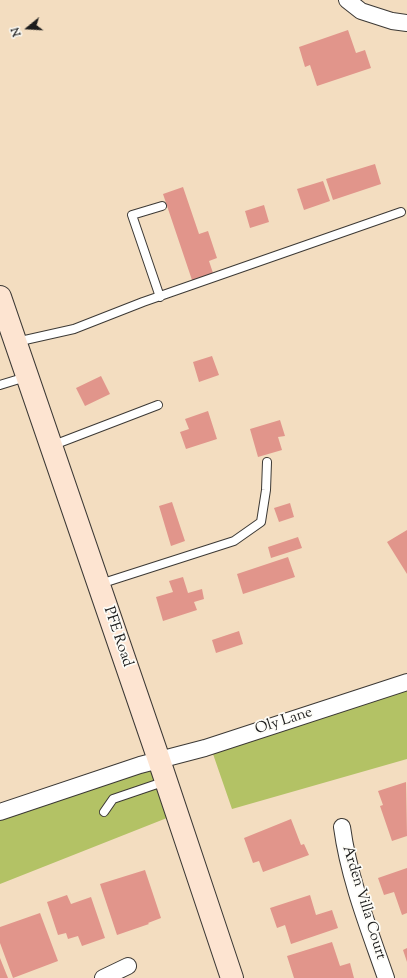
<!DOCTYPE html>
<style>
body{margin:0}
#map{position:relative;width:407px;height:978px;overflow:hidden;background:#f3ddc0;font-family:"Sorts Mill Goudy",serif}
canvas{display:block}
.north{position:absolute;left:8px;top:8px;width:40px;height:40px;-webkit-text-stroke:3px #fdfcf7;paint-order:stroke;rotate:252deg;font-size:11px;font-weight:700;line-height:16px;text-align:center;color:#1c1c1c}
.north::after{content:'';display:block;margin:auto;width:14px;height:18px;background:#1c1c1c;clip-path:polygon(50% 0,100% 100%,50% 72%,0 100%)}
</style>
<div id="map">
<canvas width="407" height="978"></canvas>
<div class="north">N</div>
</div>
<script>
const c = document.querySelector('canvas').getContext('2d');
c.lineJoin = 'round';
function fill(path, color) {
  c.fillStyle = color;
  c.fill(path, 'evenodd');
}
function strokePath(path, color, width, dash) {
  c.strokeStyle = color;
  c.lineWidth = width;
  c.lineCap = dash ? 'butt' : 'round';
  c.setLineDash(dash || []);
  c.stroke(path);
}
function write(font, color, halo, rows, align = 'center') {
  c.font = font + ' "Sorts Mill Goudy",serif';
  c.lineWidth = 3.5;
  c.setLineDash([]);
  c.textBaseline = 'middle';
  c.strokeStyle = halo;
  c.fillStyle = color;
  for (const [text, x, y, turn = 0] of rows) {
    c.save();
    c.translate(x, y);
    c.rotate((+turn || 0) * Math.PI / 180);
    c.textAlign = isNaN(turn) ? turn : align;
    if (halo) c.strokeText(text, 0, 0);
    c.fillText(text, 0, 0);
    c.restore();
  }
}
const green = new Path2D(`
 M407 690V759L232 809 213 754Z
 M159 760 177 814 0 884V813Z`);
const building = new Path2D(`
 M348 30 356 53 365 50 371 68 317 86 310 65 305 67 299 47Z
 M375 164 381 184 333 200 326 179Z
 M323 181 330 201 304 210 297 189Z
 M183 187 199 234 208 231 217 258 209 261 214 276 193 283 163 194Z
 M264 205 269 222 250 228 245 211Z
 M212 356 219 375 199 382 193 362Z
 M101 376 110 394 85 406 76 388Z
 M208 411 217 439 186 449 180 432 189 429 185 419Z
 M280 420 285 436 278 437 282 450 258 457 250 429Z
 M172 502 185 541 171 546 159 506Z
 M290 503 294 517 279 522 274 508Z
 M407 530V574L387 542Z
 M298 537 302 548 271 558 268 547Z
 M288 557 295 577 243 594 237 574Z
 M183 577 188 593 202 589 204 599 194 602 197 610 163 621 156 597 173 592 169 581Z
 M239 631 243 644 216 653 212 640Z
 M406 782 407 836 392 841 380 806 383 805 378 791Z
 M291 819 301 845 304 844 309 855 263 872 259 861 253 863 244 838Z
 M407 868V913L402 915 394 892 384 895 378 878Z
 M145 870 161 918 148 923 149 924 117 935 100 884Z
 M67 895 71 904 91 897 105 938 82 946 78 936 68 939 66 933 58 935 47 902Z
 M310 895 316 915 332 910 338 928 291 944 285 925 277 928 270 908Z
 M40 913 58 961 13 978 0 943V927Z
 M332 942 340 966 350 963 354 978H294L287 956Z
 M407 948V962L403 950Z
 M0 958 8 978H0Z`);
const lane = new Path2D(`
 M160 297 132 215 162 206
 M16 342 74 329 143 302 401 212
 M0 385 26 377
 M51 446 158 405
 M100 584 234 541 261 522 266 490 267 462
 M104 812 113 799 166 781`);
const street = new Path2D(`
 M347 0 361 11 392 21 407 23
 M0 812 140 765 205 748 407 682
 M342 827C349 879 369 929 386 978
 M103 978 128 966`);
const secondary = new Path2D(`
 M0 297 159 760 232 978`);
const streetNames = [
 ["PFE Road",117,637,71],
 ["Oly Lane",284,722,-18],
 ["Arden Villa Court",363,903,73]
];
fill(green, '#b3c265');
fill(building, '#e1958b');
strokePath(lane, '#3c3935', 10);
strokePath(street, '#3c3935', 18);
strokePath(secondary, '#3c3935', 24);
strokePath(lane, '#fff', 8);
strokePath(street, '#fff', 16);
strokePath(secondary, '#fde4d1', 22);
write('15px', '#1c1c1c', '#fdfcf7', streetNames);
</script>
